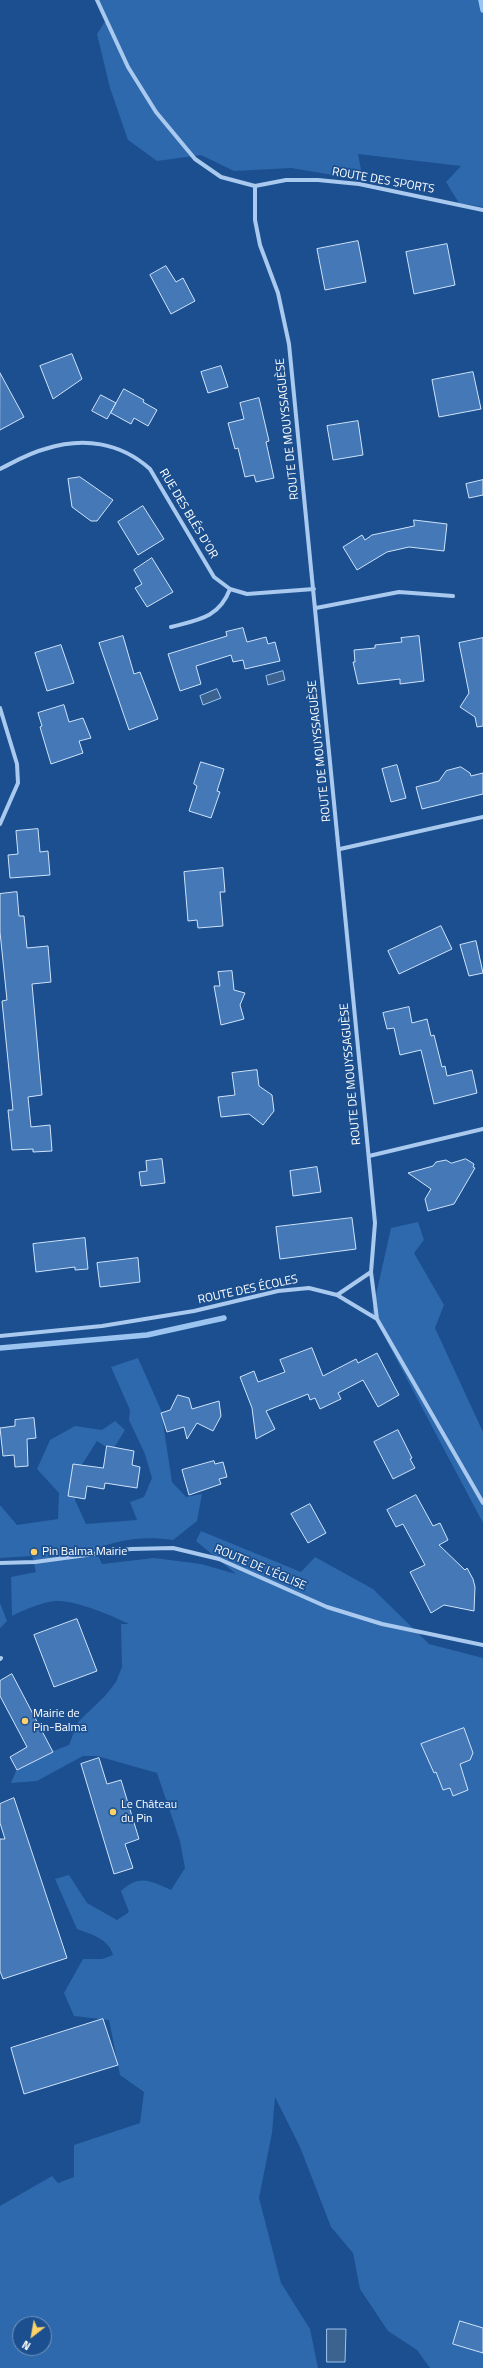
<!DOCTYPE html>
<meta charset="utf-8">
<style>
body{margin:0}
#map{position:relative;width:483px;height:2368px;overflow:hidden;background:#1b4f8f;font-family:"Titillium Web",sans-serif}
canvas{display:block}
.north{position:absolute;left:12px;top:2316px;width:40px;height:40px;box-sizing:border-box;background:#1b4f8f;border:1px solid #7695bc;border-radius:50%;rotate:211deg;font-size:11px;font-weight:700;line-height:16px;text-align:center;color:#fff}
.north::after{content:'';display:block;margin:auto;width:14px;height:18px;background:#ffd166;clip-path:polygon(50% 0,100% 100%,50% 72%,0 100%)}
</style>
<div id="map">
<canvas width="483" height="2368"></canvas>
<div class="north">N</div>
</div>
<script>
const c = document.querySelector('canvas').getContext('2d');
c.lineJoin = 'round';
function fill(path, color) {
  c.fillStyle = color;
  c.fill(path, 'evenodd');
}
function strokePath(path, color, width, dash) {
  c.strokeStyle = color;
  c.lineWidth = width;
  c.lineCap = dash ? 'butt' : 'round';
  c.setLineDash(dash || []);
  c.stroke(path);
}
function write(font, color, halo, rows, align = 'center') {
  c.font = font + ' "Titillium Web",sans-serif';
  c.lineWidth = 3.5;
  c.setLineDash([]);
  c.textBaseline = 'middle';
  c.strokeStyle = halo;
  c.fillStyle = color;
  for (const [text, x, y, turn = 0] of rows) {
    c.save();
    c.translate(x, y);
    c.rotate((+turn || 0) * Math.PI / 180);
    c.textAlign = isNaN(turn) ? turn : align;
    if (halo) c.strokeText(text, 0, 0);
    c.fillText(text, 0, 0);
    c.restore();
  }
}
const green = new Path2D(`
 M99 0H483V207L459 203 446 182 461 166 358 154 363 180 291 168 234 171 201 155 157 161 128 140 110 88 97 34 106 20Z
 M418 1222 424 1240 414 1253 444 1305 435 1328 483 1432V1523L372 1313 391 1228Z
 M138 1358 161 1410 172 1482 186 1497 202 1494 197 1521 173 1540C144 1536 122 1539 95 1549L102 1564 154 1558 201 1564 236 1574 196 1541 201 1531 301 1572 315 1557 373 1589 429 1644 483 1658V2368H430L417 2350 388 2331 360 2289 353 2253 331 2227 300 2147 275 2097 272 2133 259 2198 281 2283 310 2329 318 2368H0V2206L52 2176 58 2183 74 2177V2145L140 2123 144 2092 120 2075 109 2020 74 2016 64 1993 83 1959H102L113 1955C109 1939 91 1934 77 1929L55 1879 69 1875 87 1903 117 1920 129 1912 121 1891C140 1874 150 1881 171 1890L185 1868 180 1841 157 1773 97 1756H83L37 1781 11 1783 19 1764 69 1745 78 1722 105 1696 116 1682 122 1667 121 1624H129C113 1616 77 1601 59 1601 44 1601 26 1609 12 1616L11 1577 36 1572 32 1556 0 1558V1505L17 1525 58 1519 59 1493 37 1469 50 1440 75 1426 102 1430 115 1421 125 1430 112 1451 97 1441 79 1469 75 1500 86 1524 137 1520 130 1502 144 1497 152 1478 145 1454 129 1420 130 1410 111 1367ZM20 2324H44V2348H20Z
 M0 1603 7 1621 0 1628Z`);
const water = new Path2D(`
 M283 671 285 680 268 685 266 676Z
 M217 689 221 698 203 705 200 696Z
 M327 2329H346L345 2362H327Z`);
const stream = new Path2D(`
 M481 0 483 10
 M0 1348 147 1335 224 1318`);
const building = new Path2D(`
 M358 241 366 282 325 290 317 249Z
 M447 244 455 285 414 294 406 252Z
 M166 266 176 282 183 278 195 301 171 314 150 275Z
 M72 354 82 379 53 399 40 366Z
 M221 366 228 387 208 393 201 372Z
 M473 372 481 409 439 417 432 380Z
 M0 373 24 417 0 430Z
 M124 389 144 400 143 402 157 410 148 426 134 418 131 424 111 413Z
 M101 395 116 403 107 419 92 411Z
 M259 398 269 441 266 442 274 478 256 482 254 475 245 477 238 448 235 449 228 423 244 419 240 403Z
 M358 421 363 455 333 460 327 426Z
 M80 477 113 500 97 521H91L72 507 68 479Z
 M483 480V495L469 498 466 484Z
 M143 506 164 539 138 555 118 522Z
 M414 520 447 524 444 551 409 547 387 552 357 570 343 547 362 535 365 540 372 535 414 526Z
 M152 558 173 592 147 607 135 588 142 584 134 570Z
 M243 628 247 642 266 637 268 644 275 642 280 661 245 669 243 660 233 662 231 655 196 666 201 684 180 691 168 654 227 636 226 632Z
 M123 636 134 674 140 672 158 719 129 730 99 643Z
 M419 636 424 681 400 684V679L358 684 353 662H355L354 650 375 648V645L402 642 401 638Z
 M483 638V726L477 727 475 717 460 707 469 693 459 643Z
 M61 645 74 683 47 691 35 653Z
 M64 705 69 722 83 718 91 738 79 741 83 753 51 764 40 727 42 726 38 713Z
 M201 762 224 769 217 791 220 792 211 818 189 811 197 786 194 784Z
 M397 765 406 798 391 802 382 769Z
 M461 767 470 773 471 776 483 773V794L422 809 416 787 439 781 446 771Z
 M38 829 40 852 48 851 50 875 10 878 8 855 18 854 16 831Z
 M223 868 225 892H220L223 926 198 928 197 920 188 921 184 872Z
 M17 892 19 916H24L27 948 48 946 51 982 32 984 42 1095 28 1097 31 1127 50 1125 52 1151 33 1152V1149L12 1150 8 1110H13L2 1001 7 1000 0 932V894Z
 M441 926 452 949 399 974 388 951Z
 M476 941 483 973 469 976 460 945Z
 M232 971 234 990 245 993 240 1005 244 1019 221 1025 214 986H220L218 972Z
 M409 1007 412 1023 427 1019 431 1036 434 1035 442 1067 445 1066 447 1076 472 1070 477 1093 434 1104 421 1050 400 1055 394 1028 387 1029 383 1013Z
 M257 1070 259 1086 272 1095 274 1111 263 1125 249 1114 221 1117 218 1097 235 1095 232 1073Z
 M162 1159 165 1183 141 1186 139 1172 147 1171 146 1161Z
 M466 1159 474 1164 473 1167 475 1168 454 1204 428 1211 425 1199 431 1189 408 1173 433 1166 436 1162 446 1160 451 1163Z
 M317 1167 321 1192 293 1196 290 1171Z
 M352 1218 356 1249 280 1259 276 1227Z
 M85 1238 88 1269 75 1270V1267L36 1272 33 1244Z
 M138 1258 140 1282 100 1287 97 1263Z
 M312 1348 323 1376 356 1359 358 1363 377 1353 399 1395 378 1407 363 1380 338 1393 341 1399 320 1409 315 1398 310 1400 308 1394 266 1411 275 1429 256 1439 252 1408 240 1377 254 1371 258 1382 285 1372 280 1360Z
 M178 1395 189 1398 192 1409 219 1401 221 1416 213 1431 197 1423 187 1439 184 1427 167 1432 161 1413 170 1410Z
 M34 1418 36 1438 27 1439 28 1466 15 1467 14 1455 3 1456 0 1428 15 1426V1420Z
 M398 1430 412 1458 410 1459 415 1468 393 1479 374 1442Z
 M107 1446 134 1451 132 1465 140 1467 137 1488 105 1483 104 1489 87 1486 85 1499 68 1496 73 1464 103 1468Z
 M214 1461 215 1464 223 1462 227 1477 219 1479 221 1484 189 1495 182 1470Z
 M416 1495 433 1526 440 1523 448 1540 439 1545 465 1570 467 1568 473 1579 475 1587 474 1611 444 1605 431 1613 410 1572 425 1565 403 1524 396 1527 387 1510Z
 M310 1504 326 1533 308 1543 291 1514Z
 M77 1619 97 1671 54 1687 34 1635Z
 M12 1674 53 1752 17 1770 10 1757 27 1747 0 1696V1681Z
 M464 1728 473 1753 470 1760 460 1764 468 1790 453 1796 450 1788 443 1790 436 1772 434 1773 421 1744Z
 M99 1758 107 1784 121 1780 139 1839 125 1844 133 1868 114 1874 81 1764Z
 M14 1798 67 1958 3 1979 0 1971V1839H5L0 1823V1804Z
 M103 2019 118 2065 24 2094 11 2048Z
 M460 2321 483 2328V2353L453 2344Z`);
const minor = new Path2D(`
 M97 0 128 67 156 112 195 159 221 177 255 186 286 180H318L359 184 483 210
 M255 186V220L260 245 278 293 289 344 365 1119 375 1223 371 1272 377 1319
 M0 469C14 462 29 453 45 449 83 437 120 442 150 469L214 577 230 589 247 594 314 589
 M316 608 399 592 453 596
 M171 627C198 620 219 618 230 589
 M0 708 17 764 18 783 0 824
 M340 849 483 817
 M369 1156 483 1129
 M337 1295 371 1272
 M0 1336 102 1326 194 1311 278 1291 309 1288 337 1295 377 1319 483 1503
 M0 1563 35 1562 131 1549 173 1548 219 1559 327 1607 382 1624 483 1645
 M0 1659 1 1658`);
const markers = [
 [34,1552,4,"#ffd166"],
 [25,1721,4,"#ffd166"],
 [113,1812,4,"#ffd166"]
];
const streetNames = [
 ["ROUTE DES SPORTS",383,181,10],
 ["ROUTE DE MOUYSSAGUÈSE",288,429,-96],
 ["RUE DES BLÉS D'OR",188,514,59],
 ["ROUTE DE MOUYSSAGUÈSE",320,751,-96],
 ["ROUTE DE MOUYSSAGUÈSE",351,1074,-95],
 ["ROUTE DES ÉCOLES",248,1290,-12],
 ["ROUTE DE L'ÉGLISE",260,1568,23]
];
const poiNames = [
 ["Pin Balma Mairie",42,1552],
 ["Mairie de",33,1714],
 ["Pin-Balma",33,1728],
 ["Le Château",121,1805],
 ["du Pin",121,1819]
];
fill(green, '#2e69ad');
fill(water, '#3c6290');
strokePath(water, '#9cc4f0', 1);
strokePath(stream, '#9cc4f0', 5.5);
fill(building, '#4478b7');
strokePath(building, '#cfe3fa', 1);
strokePath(minor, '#a9c9ee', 4);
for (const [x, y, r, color] of markers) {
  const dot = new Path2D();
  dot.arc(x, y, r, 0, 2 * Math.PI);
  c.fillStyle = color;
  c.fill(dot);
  strokePath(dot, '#1b4f8f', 1.5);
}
write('12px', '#fff', '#1b4f8f', streetNames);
write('12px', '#fff', '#1b4f8f', poiNames, 'left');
</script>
